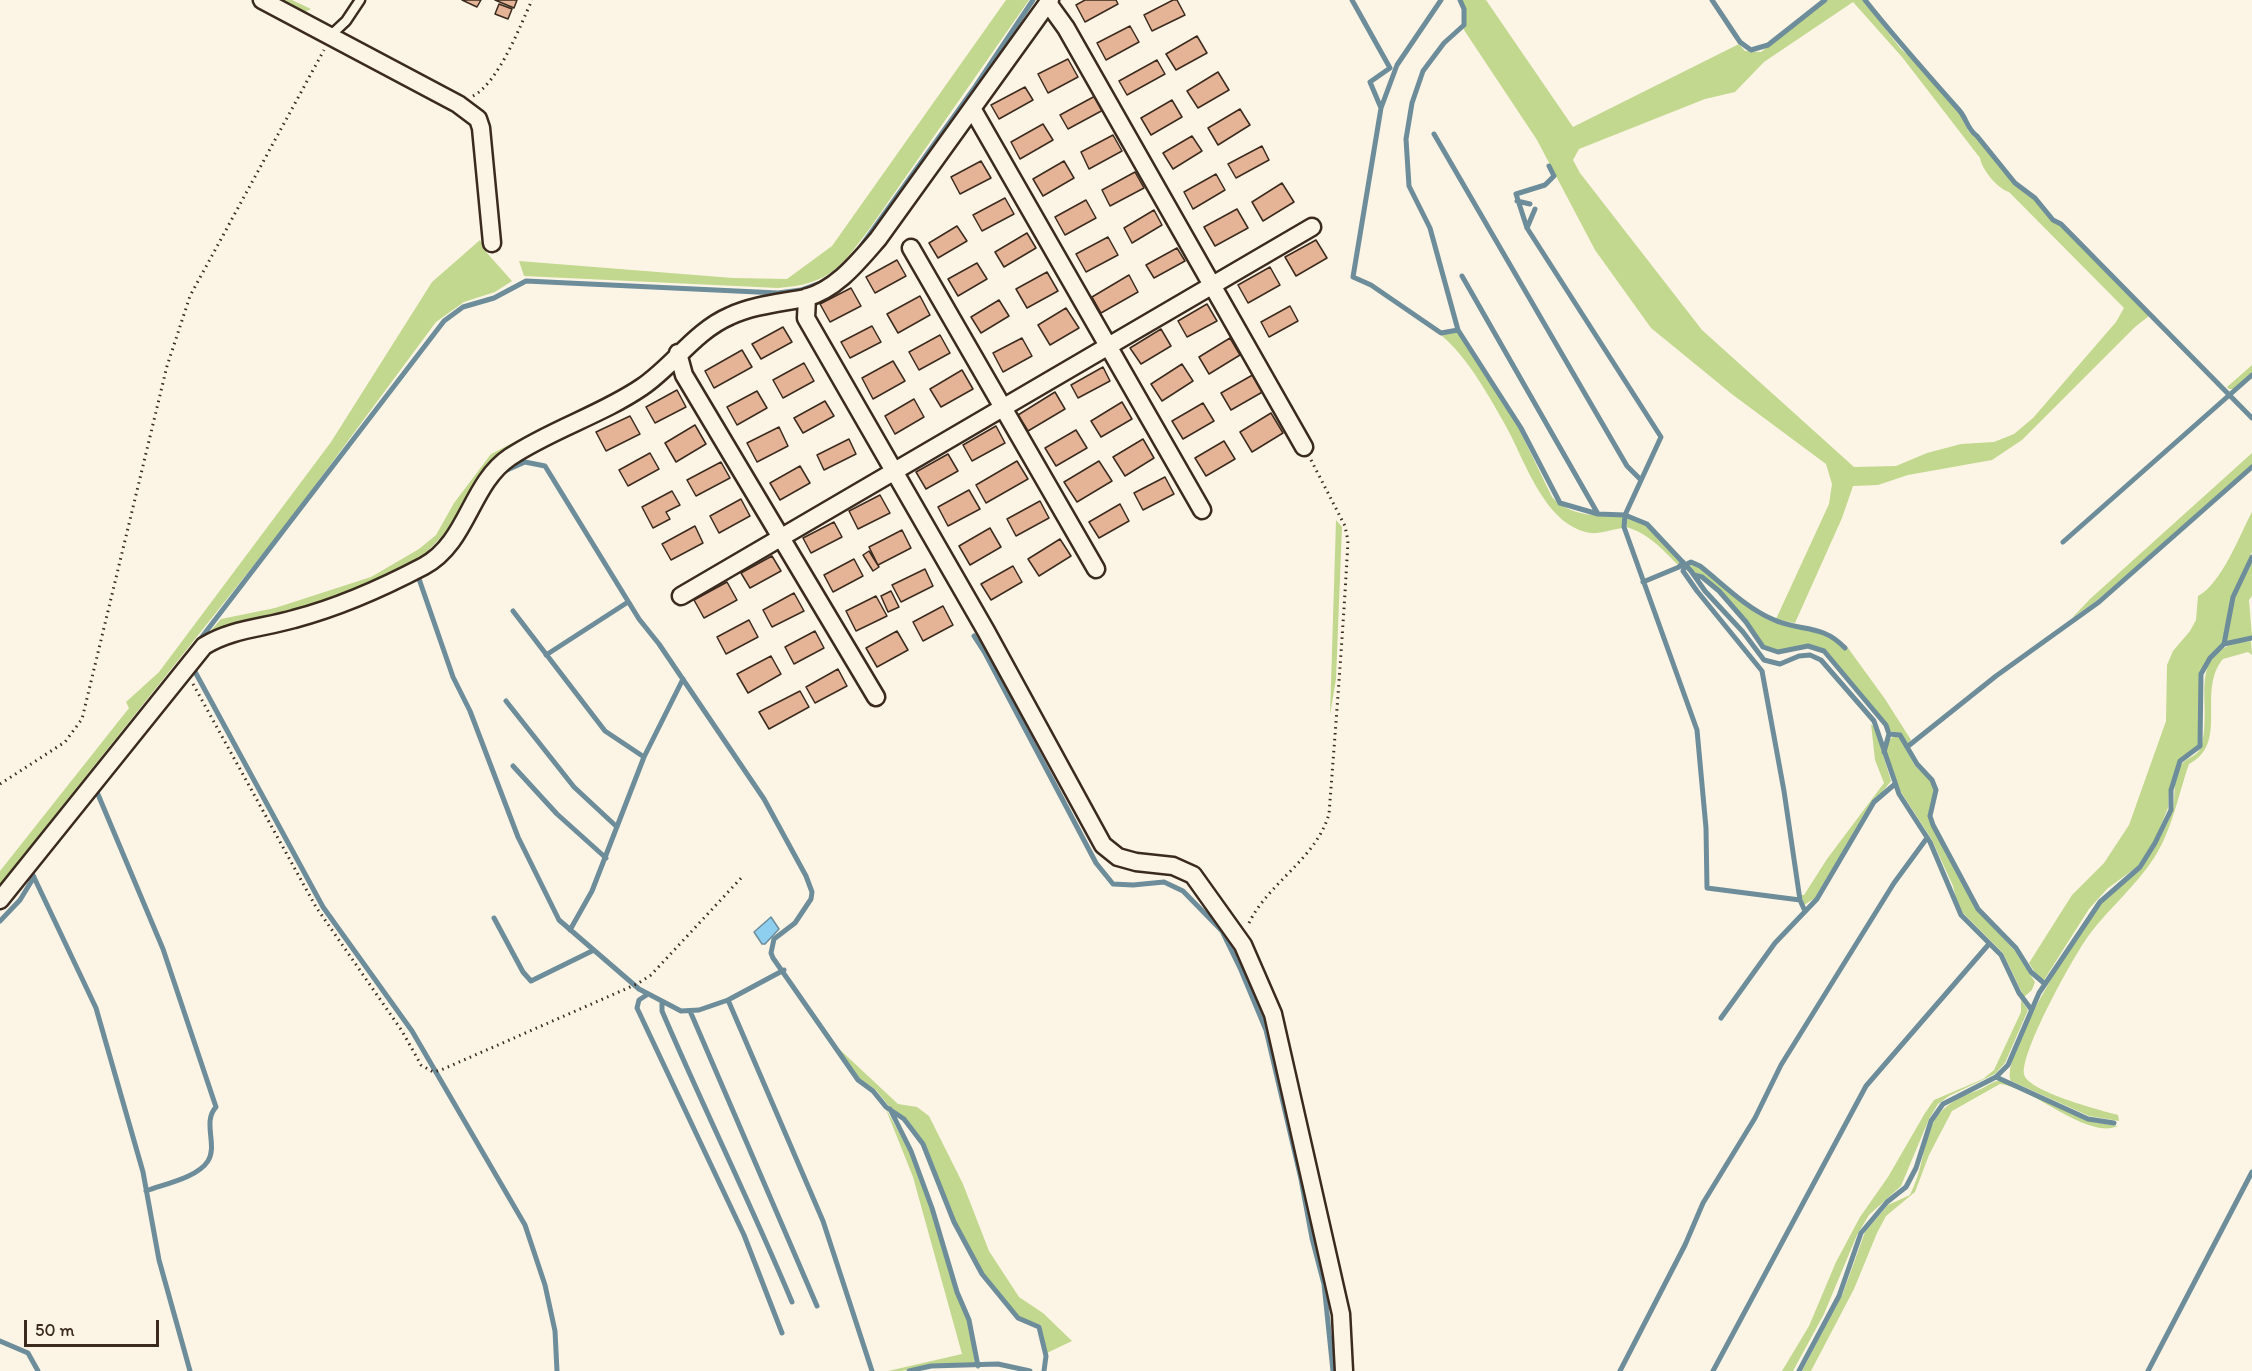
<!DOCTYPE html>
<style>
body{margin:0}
#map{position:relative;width:2252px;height:1371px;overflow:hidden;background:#fcf5e5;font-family:Itim,sans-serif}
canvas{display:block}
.scale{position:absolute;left:24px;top:1320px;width:135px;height:27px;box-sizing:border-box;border:3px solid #3b2a1e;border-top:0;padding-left:8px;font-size:18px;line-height:21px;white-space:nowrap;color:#3b2a1e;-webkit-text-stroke:4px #fcf5e5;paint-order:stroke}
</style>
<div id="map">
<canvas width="2252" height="1371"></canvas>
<div class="scale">50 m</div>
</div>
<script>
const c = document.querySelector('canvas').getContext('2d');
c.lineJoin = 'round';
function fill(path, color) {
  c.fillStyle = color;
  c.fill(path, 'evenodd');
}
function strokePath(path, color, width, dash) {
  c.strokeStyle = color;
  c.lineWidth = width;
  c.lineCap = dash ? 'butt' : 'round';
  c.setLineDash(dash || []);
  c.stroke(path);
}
const green = new Path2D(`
 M277 0H292L311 9 303 13Z
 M1006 0H1029L870 228C840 268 830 284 778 288L524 276 519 261 733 278 787 279 832 246Z
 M1462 0H1486L1573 127 1739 44 1745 51 1761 52 1828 0H1863L1901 49 1918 63 1960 114 1969 132 1977 137 2015 185 2035 199 2051 220 2061 225 2149 316 2135 327 2022 440 1992 460 1908 475 1878 485 1853 486 1842 518 1795 623 1776 619 1829 504 1832 484 1826 464 1733 395 1651 328 1595 250 1537 140 1464 30 1466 9ZM1853 2 1902 57 1980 158C1982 170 1998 189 2009 192L2124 308 2116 322 2033 418 2014 434 1994 442 1961 444 1927 453 1896 466 1854 467 1702 330 1580 173 1573 160 1579 149 1705 99 1735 92 1764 62Z
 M480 240 487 253 512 281 495 292 464 302 436 322 285 526 0 884V871L129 708 126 702 159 672 331 442 432 282Z
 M1458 332 1519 429 1552 497C1570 517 1599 516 1624 516L1623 528C1613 529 1600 534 1591 533 1543 526 1524 456 1503 421 1486 391 1467 357 1441 335Z
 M2252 365V372L2236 389H2229L2227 387Z
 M545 426 547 427 502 456 477 480 447 531 421 558 370 585 301 611 206 636 221 619 275 608 371 577 419 549 436 535 454 503 491 454Z
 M2252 453V465L2099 599 2072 618 2090 599Z
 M2252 512V552L2232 596 2222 643 2209 656 2200 672 2198 746 2179 760 2169 789 2168 808 2154 842 2138 866 2107 889 2089 909 2044 980 2036 974 2029 963 2072 895 2104 863 2129 825 2166 721 2167 665 2173 651 2190 631 2196 620 2198 596C2222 583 2239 536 2252 512Z
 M1626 517 1646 525 1680 562 1678 565C1662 549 1648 533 1626 527Z
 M1336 520 1342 527 1336 679 1330 715Z
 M2252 562V596L2249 600 2252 636 2226 642 2235 597Z
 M1691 563 1699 567C1722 585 1746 611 1773 622 1802 633 1822 625 1844 650L1848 648 1885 699 1911 740 1907 745 1900 733 1889 731 1881 716 1830 655 1808 645 1778 651 1763 646 1747 621 1719 590 1702 576 1694 574 1687 565Z
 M2251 641 2252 655 2248 652 2223 659C2196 691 2230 743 2189 764 2178 796 2172 830 2154 858 2136 886 2109 908 2089 935 2073 957 2021 1051 2024 1074 2026 1091 2103 1111 2118 1115L2119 1121 2089 1116 2011 1081C1999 1058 2083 922 2102 902 2122 882 2139 872 2155 846 2161 836 2169 821 2173 810 2176 796 2172 777 2181 765 2188 756 2199 757 2202 744 2213 700 2183 647 2251 641Z
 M1871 724 1875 728 1891 781 1862 818 1815 898 1804 905 1801 895H1804L1827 859 1884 783 1875 760Z
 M1895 735 1899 737 1915 766 1931 781 1934 790 1929 818 1976 909 2015 951 2035 982 2032 990 2024 997 2003 953 1963 913 1957 902 1953 886 1932 840 1901 792 1885 754 1888 741Z
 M2021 1000 2028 1010 2005 1063 1995 1074 1949 1096 1938 1104 1929 1119 1901 1186 1869 1215 1857 1235 1824 1314 1793 1371H1782L1809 1326 1836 1262 1860 1217 1888 1177 1925 1113 1934 1100 1983 1079 1994 1070 2021 1012Z
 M836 1046 898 1104 917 1107 929 1116 963 1184 989 1251 1019 1297 1043 1313 1072 1341 1047 1353 1041 1325 1019 1317 983 1272 956 1222 925 1143 907 1119 888 1105 876 1090 860 1079Z
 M2001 1080 2088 1121 2118 1126C2087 1140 2034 1088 2000 1084L1952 1111 1929 1155 1915 1192 1886 1216 1877 1233 1854 1289 1811 1371H1802L1843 1293 1865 1232 1888 1205 1910 1195C1934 1147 1914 1113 1976 1091 1985 1088 1992 1081 2001 1080Z
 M885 1107 909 1151 930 1208 955 1292 968 1320 975 1364H931L902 1371H888L962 1354 913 1177Z`);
const water = new Path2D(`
 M771 917 779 929 765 944H762L754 932Z`);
const stream = new Path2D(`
 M1352 0 1390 68 1370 82 1381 108 1353 277 1371 285 1441 333 1458 330
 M1460 0 1464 9V25L1444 43 1423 71 1412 103 1406 139 1409 186 1430 228 1458 330 1521 428 1560 503 1598 514 1625 515 1647 524 1691 571 1705 591 1743 632 1764 660 1780 664 1799 656 1810 655 1821 660 1874 721 1899 794 1930 842 1961 915 2001 955 2019 993 2031 1009
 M1712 0 1740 42 1751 50 1768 45 1825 0
 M1865 0C1895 38 1927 74 1959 110 1967 119 1967 129 1977 136L2015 183 2035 198 2053 220 2061 224 2252 418
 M1381 108 1397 65 1441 0
 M1434 134 1627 466 1641 480
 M1549 166 1554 176 1545 185 1516 194 1527 228 1661 437 1625 515 1624 527 1697 730 1706 828 1707 888 1800 900
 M1517 201 1530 204
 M1527 228 1535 209
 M862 245 975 87 1033 0
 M1462 276 1598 514
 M507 470 525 462 545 466 639 619 659 644 764 799 806 876 812 892 811 899 795 923 774 939 771 953 773 958 858 1080 873 1091 886 1107 904 1119 923 1144 954 1222 982 1274 1018 1318 1039 1327 1046 1356 1044 1371
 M2063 542 2252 375
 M437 566 418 576 453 677 470 711 518 837 559 920 639 989 681 1011 699 1010 728 1000 784 970
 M1694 575 1702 577 1719 591 1746 622 1763 647 1778 652 1808 646 1824 651 1886 725 1889 734 1884 752
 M1643 582 1679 567 1683 562
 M513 611 605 731 644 757
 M974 636 985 653 1096 863 1113 884 1133 885 1164 882 1183 891 1222 931 1241 970 1266 1030 1301 1179 1312 1238 1324 1284 1333 1371
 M198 642 444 321 463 307 494 298 526 281 778 293 801 290 823 282
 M2224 644 2252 638
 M546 655 628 602
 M193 668 323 907 412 1031 525 1225 545 1285 555 1331 557 1371
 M506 701 574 787 617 827
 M1889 734 1900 735 1917 764 1932 780 1936 790 1930 816 1933 825 1978 909 2016 948 2031 972 2045 984
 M1907 747 1996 676 2099 602 2252 467
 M513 766 557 814 606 858
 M97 792 163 949 216 1107C202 1122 218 1145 208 1161 197 1178 164 1184 146 1191
 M31 871 96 1008 143 1172 159 1260 190 1371
 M1804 909 1800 900 1784 791 1762 671 1697 591 1683 571 1685 565 1691 562 1700 566C1723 584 1745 607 1772 619 1799 632 1822 623 1845 648
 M494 918 523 972 531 981 594 950
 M0 921 20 900 34 877
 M570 930 592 891 644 757 683 679
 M648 994 639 1000 637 1008 744 1235 782 1333
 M728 1000 823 1221 872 1371
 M662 1001V1011C704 1109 751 1204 792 1302
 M690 1011 817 1306
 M1721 1018 1775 943 1817 899 1874 802 1895 784
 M1996 1077 2088 1119 2114 1123
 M890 1109 911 1151 932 1208 957 1292 969 1320 978 1366
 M0 1341 28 1353 38 1371
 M909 1371 931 1366 998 1364 1030 1371
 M1620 1371 1685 1245 1703 1203 1755 1118 1781 1065 1894 883 1927 838
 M1713 1371 1866 1086 1989 944
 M1799 1371 1839 1296 1861 1233 1887 1202 1906 1187 1916 1168 1931 1121 1943 1104 1996 1077 2008 1065 2039 993 2100 902 2140 867 2155 843 2171 810V790L2180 761 2200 746 2201 674 2210 658 2224 644 2233 597 2252 557
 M2148 1371 2252 1172`);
const building = new Path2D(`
 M462 0H481L477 7Z
 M495 0H517L514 8Z
 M1085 0H1116L1118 4 1085 22 1076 5Z
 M1173 0H1177L1185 15 1152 31 1144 15Z
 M499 4 512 9 508 19 495 14Z
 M1130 26 1139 42 1106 60 1097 43Z
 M1197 36 1207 53 1176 70 1166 54Z
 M1068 59 1078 77 1048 93 1038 74Z
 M1157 60 1165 74 1127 95 1119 81Z
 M1218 72 1229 90 1198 108 1187 91Z
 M1025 87 1033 100 999 119 991 105Z
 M1097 95 1105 109 1068 129 1060 115Z
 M1172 100 1182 117 1151 135 1141 118Z
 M1240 109 1250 125 1218 145 1208 128Z
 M1043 124 1053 140 1020 159 1011 142Z
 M1113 135 1122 151 1089 169 1081 152Z
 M1192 136 1202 151 1173 169 1163 153Z
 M1262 146 1269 160 1236 178 1228 164Z
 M981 161 991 178 960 194 951 177Z
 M1064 161 1074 178 1043 196 1033 179Z
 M1135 172 1144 188 1110 206 1102 190Z
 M1216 174 1225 190 1193 209 1184 192Z
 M1282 183 1294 202 1263 221 1252 202Z
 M1005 198 1014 214 982 231 973 215Z
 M1086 200 1096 218 1065 235 1055 217Z
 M1237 209 1248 228 1215 246 1204 227Z
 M1154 210 1162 225 1132 243 1124 228Z
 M957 226 967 241 938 258 929 243Z
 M1027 233 1036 248 1004 267 995 252Z
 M1108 237 1118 255 1086 272 1076 254Z
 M1316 240 1327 258 1296 276 1285 257Z
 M1177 248 1185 261 1154 278 1146 265Z
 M897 260 906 276 875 293 866 277Z
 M977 263 987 279 958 296 948 279Z
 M1270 267 1280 285 1248 303 1238 285Z
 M1047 272 1058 291 1027 308 1016 289Z
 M1129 275 1138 292 1101 313 1092 297Z
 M851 288 861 306 830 322 820 304Z
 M920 296 930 315 898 333 887 314Z
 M999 300 1009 316 981 333 971 317Z
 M1207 304 1217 321 1187 337 1178 321Z
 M1290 306 1298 321 1269 337 1261 322Z
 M1066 308 1079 328 1050 345 1038 325Z
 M872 326 881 342 850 358 841 342Z
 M783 327 792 342 761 359 752 344Z
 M1161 329 1171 346 1141 364 1130 348Z
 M940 335 950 353 919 370 909 352Z
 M1022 338 1032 356 1003 372 993 353Z
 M1230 338 1240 355 1209 374 1199 357Z
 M742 350 752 367 714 388 705 371Z
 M893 361 905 381 873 399 862 378Z
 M804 363 814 381 783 398 773 380Z
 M1182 364 1193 381 1162 401 1151 384Z
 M1103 367 1110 381 1078 398 1071 385Z
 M962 370 973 389 941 407 930 389Z
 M1256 373 1266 390 1231 410 1221 393Z
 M677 390 686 407 655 423 646 407Z
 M757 391 767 408 737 425 727 407Z
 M1055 392 1065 409 1028 431 1018 415Z
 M914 399 924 417 895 434 885 416Z
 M825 401 834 416 803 433 794 418Z
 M1122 402 1132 419 1101 437 1091 421Z
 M1203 403 1214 421 1183 439 1172 421Z
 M1271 413 1283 433 1252 452 1240 432Z
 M630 416 640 434 606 451 596 432Z
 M695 425 706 444 676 462 665 443Z
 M996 426 1005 443 972 461 963 445Z
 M779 427 788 446 757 462 747 443Z
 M1076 430 1087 448 1056 466 1045 448Z
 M849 439 856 454 824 470 817 455Z
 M1143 439 1154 458 1125 476 1113 457Z
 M1224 441 1235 459 1206 476 1195 458Z
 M650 453 659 469 628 486 619 470Z
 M948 454 958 471 926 489 916 472Z
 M1017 461 1028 479 986 503 976 485Z
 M1099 461 1112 481 1077 502 1064 482Z
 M721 462 730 478 696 496 687 480Z
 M800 466 810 483 780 500 770 483Z
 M1165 477 1174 494 1143 510 1134 493Z
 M969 490 980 509 948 526 938 507Z
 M672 491 680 505 666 512 670 519 653 528 642 507Z
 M880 495 890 513 858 529 849 511Z
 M741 499 750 516 719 533 710 516Z
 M1040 501 1049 518 1016 536 1007 519Z
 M1120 504 1129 521 1099 538 1089 522Z
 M834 522 842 537 811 553 803 538Z
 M695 526 703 543 671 560 662 544Z
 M990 528 1001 547 970 565 959 546Z
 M902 530 911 548 878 565 869 547Z
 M1060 539 1071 556 1039 576 1028 559Z
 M869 551 879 567 873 571 863 555Z
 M772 556 781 571 750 588 741 573Z
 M854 559 863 576 833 592 824 575Z
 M1013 566 1022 582 991 600 981 584Z
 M925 569 933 586 901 602 892 585Z
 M727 582 737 600 704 618 694 600Z
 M891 591 899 607 888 612 881 596Z
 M794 593 804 611 772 627 763 610Z
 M876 596 887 616 856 631 846 611Z
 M943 606 953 625 923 641 913 622Z
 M749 620 758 637 726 654 717 637Z
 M815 631 824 648 794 664 785 647Z
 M897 631 908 650 877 667 866 648Z
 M771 656 781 674 748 693 737 674Z
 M838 669 847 686 815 703 806 687Z
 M800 691 809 707 769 729 759 712Z`);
const path = new Path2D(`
 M473 96C499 82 520 26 532 0
 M193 684 316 907 402 1031 421 1065 433 1072 441 1070 637 984 651 975 743 876
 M0 784 65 742 82 719 167 366 190 296 324 50
 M1249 923C1268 883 1316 859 1329 814 1336 723 1343 633 1348 541L1345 526 1311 460`);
const service = new Path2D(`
 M331 35 346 21 360 0`);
const minor = new Path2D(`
 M262 0 458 104 478 119 481 128 492 243
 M1048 3 1066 28 1304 447
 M973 110 1202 510
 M911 248 1096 569
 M807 297 806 318 986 631 1103 845 1118 857 1136 862 1173 866 1193 875 1243 945 1273 1014 1341 1314 1344 1371
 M678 353 684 375 876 697
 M681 596 1312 227
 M0 900 204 646C231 629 263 628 294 619 336 608 386 586 424 566 468 542 470 484 510 457 552 429 601 415 642 387 673 366 695 331 730 316 754 305 780 303 805 298 836 290 858 262 878 239L1050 0`);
fill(green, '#c2d88e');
fill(water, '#8ecfef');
strokePath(water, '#6d8d9b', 1.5);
strokePath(stream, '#6d8d9b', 5);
fill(building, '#e5b496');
strokePath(building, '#3b2a1e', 1.5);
strokePath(service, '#3b2a1e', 13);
strokePath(minor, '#3b2a1e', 21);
strokePath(path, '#3b2a1e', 3, [1.5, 4.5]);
strokePath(service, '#fcf5e5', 8);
strokePath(minor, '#fcf5e5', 16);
</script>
